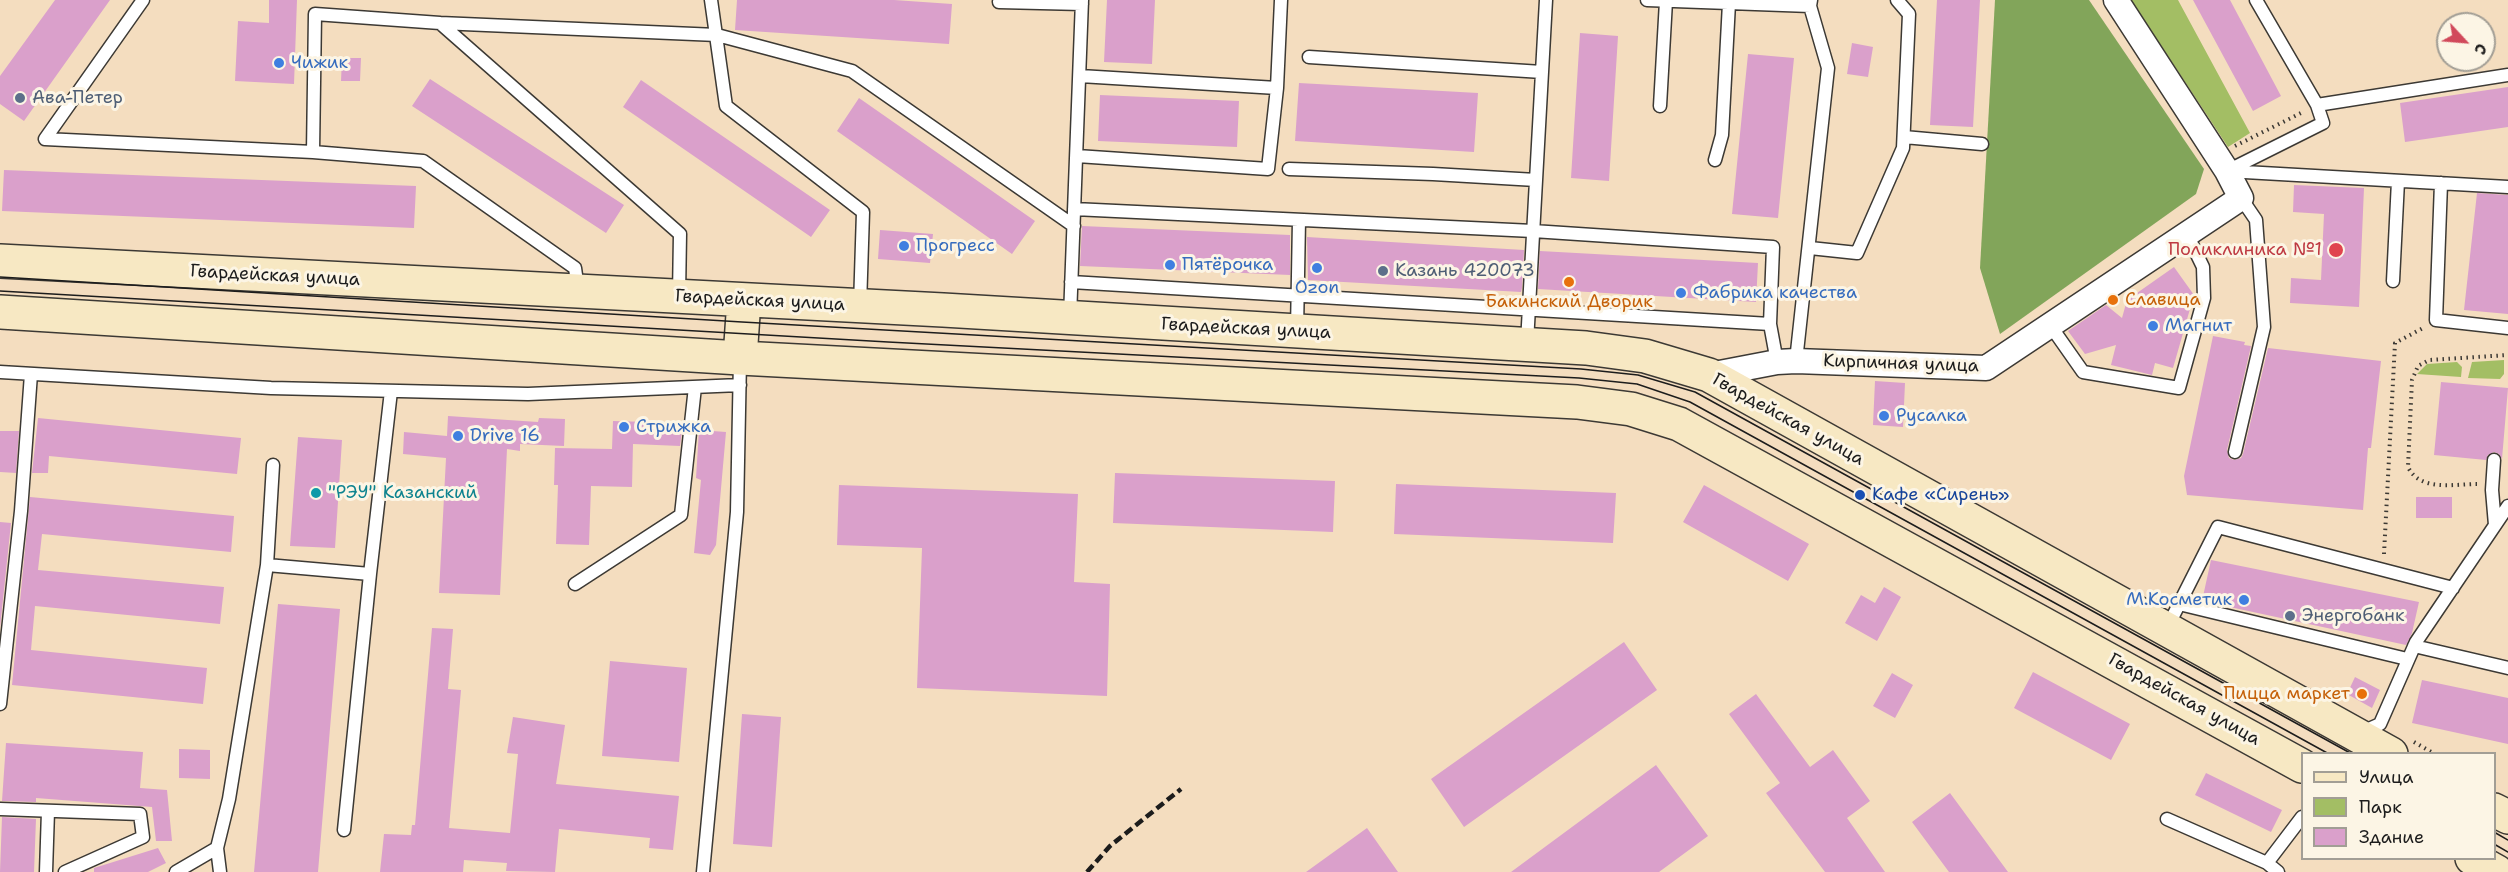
<!DOCTYPE html>
<meta charset="utf-8">
<style>
body{margin:0}
#map{position:relative;width:2508px;height:872px;overflow:hidden;background:#f4ddbf;font-family:"Shantell Sans",sans-serif}
canvas{display:block}
.legend{position:absolute;left:2301px;top:752px;width:195px;height:108px;box-sizing:border-box;background:#fcf5e5;border:2px solid #a29e95;margin:0;padding:8px 10px;list-style:none;font-size:18px;color:#1c1c1c}
.legend li{display:flex;align-items:center;gap:12px;height:30px}
.legend b{width:30px;border:2px solid #a29e95}
.north{position:absolute;left:2436px;top:12px;width:60px;height:60px;box-sizing:border-box;background:#fcf5e5;border:2px solid #a29e95;border-radius:50%;rotate:116deg;font-size:16px;font-weight:700;line-height:24px;text-align:center;color:#1c1c1c}
.north::after{content:'';display:block;margin:auto;width:21px;height:27px;background:#d1495b;clip-path:polygon(50% 0,100% 100%,50% 72%,0 100%)}
</style>
<div id="map">
<canvas width="2508" height="872"></canvas>
<ul class="legend">
<li><b style="height:8px;background:#f7e8c3"></b>Улица</li>
<li><b style="height:16px;background:#a3be64"></b>Парк</li>
<li><b style="height:16px;background:#daa0cb"></b>Здание</li>
</ul>
<div class="north">С</div>
</div>
<script>
const c = document.querySelector('canvas').getContext('2d');
c.lineJoin = 'round';
function fill(path, color) {
  c.fillStyle = color;
  c.fill(path, 'evenodd');
}
function strokePath(path, color, width, dash) {
  c.strokeStyle = color;
  c.lineWidth = width;
  c.lineCap = dash ? 'butt' : 'round';
  c.setLineDash(dash || []);
  c.stroke(path);
}
function write(font, color, halo, rows, align = 'center') {
  c.font = font + ' "Shantell Sans",sans-serif';
  c.lineWidth = 6;
  c.setLineDash([]);
  c.textBaseline = 'middle';
  c.strokeStyle = halo;
  c.fillStyle = color;
  for (const [text, x, y, turn = 0] of rows) {
    c.save();
    c.translate(x, y);
    c.rotate((+turn || 0) * Math.PI / 180);
    c.textAlign = isNaN(turn) ? turn : align;
    if (halo) c.strokeText(text, 0, 0);
    c.fillText(text, 0, 0);
    c.restore();
  }
}
const green = new Path2D(`
 M2131 0H2178L2250 133 2228 147Z
 M2504 360V374L2500 379 2468 378 2472 362Z
 M2457 362 2462 367 2461 377 2417 374 2427 364Z`);
const forest = new Path2D(`
 M1995 0H2089L2204 169 2196 194 2000 334 1980 268Z`);
const building = new Path2D(`
 M55 0H110L24 121 0 104V76Z
 M269 0H297L294 84 235 81 238 21 269 23Z
 M737 0H894L952 4 949 44 735 30Z
 M1107 0H1155L1152 64 1104 62Z
 M1937 0H1980L1973 127 1930 125Z
 M2193 0H2230L2281 96 2253 111Z
 M1580 33 1618 36 1609 181 1571 178Z
 M1852 43 1873 47 1868 77 1847 74Z
 M1748 54 1794 58 1778 218 1732 214Z
 M342 58H361L360 81H341Z
 M430 79 624 205 606 233 412 106Z
 M641 80 830 210 811 237 623 107Z
 M1299 83 1478 93 1474 152 1295 141Z
 M2508 87V127L2405 142 2400 103Z
 M1100 95 1239 101 1237 147 1098 141Z
 M859 98 1035 221 1012 254 837 131Z
 M4 170 416 186 414 228 2 211Z
 M2294 185 2364 188 2359 307 2290 303 2291 278 2321 280 2324 214 2293 212Z
 M2477 193 2508 195V314L2464 310Z
 M1082 226 1290 235V275L1080 266Z
 M880 230 933 234 930 263 878 259Z
 M1307 237 1524 250 1522 288 1521 292 1308 280Z
 M1540 251 1758 263 1756 302 1538 289Z
 M2174 267 2194 295 2173 368 2155 363 2152 375 2111 365 2116 345 2085 354 2068 331 2106 305 2122 318 2127 300Z
 M2213 336 2245 342 2244 345 2251 346 2227 450 2229 458 2234 460 2241 458 2243 454 2268 348 2381 361 2371 448H2368L2363 510 2187 495 2184 476Z
 M1875 381 1905 383 1903 427 1873 425Z
 M2441 382 2508 388 2502 459 2499 454 2494 452 2488 455 2486 460 2434 455Z
 M448 416 538 422 539 418 565 419 564 446 520 444V451L507 449 500 595 439 593 446 458 403 454 404 432 447 436Z
 M38 418 241 438 237 474 49 456 48 473H32Z
 M613 421 683 423 680 446 633 444 632 487 591 486 589 545 556 544 558 485H554L555 448 612 449Z
 M699 430 726 432 716 545 710 555 694 553 701 480 696 478Z
 M0 431H19L16 473 0 472Z
 M298 437 342 440 335 548 290 546Z
 M1115 473 1335 481 1333 532 1113 523Z
 M1396 484 1616 493 1613 543 1394 534Z
 M839 485 1078 494 1074 582 1110 584 1107 696 917 688 922 548 837 545Z
 M1704 485 1809 544 1788 581 1683 522Z
 M30 497 234 516 231 552 42 534 38 570 224 587 220 624 35 606 31 650 207 668 203 704 12 685Z
 M2416 497H2452V518H2416Z
 M0 522 11 523 0 628Z
 M2211 560 2419 602 2412 633 2406 645 2202 601Z
 M1884 587 1901 597 1877 641 1845 623 1861 595 1875 603Z
 M278 604 340 609 318 872H254Z
 M432 628 453 629 448 689 461 690 449 828 510 833 518 754 507 753 513 717 565 725 556 784 679 796 673 850 649 848 650 838 559 829 555 872 506 871 507 863 464 860 463 872H380L384 834 411 835 412 825H415Z
 M1624 642 1657 690 1464 827 1431 779Z
 M610 661 687 668 679 762 602 756Z
 M2033 672 2130 724 2111 760 2014 708Z
 M1892 673 1913 685 1895 718 1873 706Z
 M2355 677 2380 690 2372 708 2347 694Z
 M2422 680 2508 698V744L2412 723Z
 M1756 694 1810 767 1833 750 1870 801 1847 818 1885 872H1825L1766 793 1780 783 1729 714Z
 M742 714 781 717 772 847 733 844Z
 M6 743 143 752 140 788 167 790 172 841H156L152 807 36 798V802L2 801Z
 M179 749 210 750V779L179 778Z
 M1656 765 1708 836 1659 872H1511Z
 M2206 773 2282 810 2271 832 2195 795Z
 M1950 793 2008 872H1949L1912 822Z
 M2 817 36 819 34 872H0Z
 M1367 828 1398 872H1306Z
 M158 848 166 863 148 872H94V868Z`);
const path = new Path2D(`
 M2235 146 2303 112
 M2477 484C2454 484 2420 492 2408 467L2412 380 2418 366 2429 360 2508 355
 M2384 554 2395 343 2425 327
 M2414 742 2435 754`);
const lane = new Path2D(`
 M143 0 45 139 313 152 423 161 575 268 578 289
 M711 0 726 106 863 212 860 306
 M1647 0 1810 6
 M999 2 1082 4
 M440 23 717 35 852 71 1074 226
 M1309 57 1542 72
 M1080 76 1277 88 1281 0
 M2317 105 2508 75
 M1660 106 1666 1
 M1904 137 1982 144
 M313 152 315 14 440 23 680 234 679 295
 M1077 156 1268 169 1277 88
 M1715 160 1722 135 1729 3
 M1289 169 1433 174 1536 180
 M2227 171 2508 187
 M2227 171 2323 123 2317 105 2256 0
 M2441 183 2436 320 2508 328
 M1074 209 1533 231 1773 247 1770 324
 M1810 248 1857 253 1903 148 1909 14 1897 0
 M2393 281 2398 181
 M1071 282 1770 324 1777 362
 M1070 317 1082 0
 M2050 325 2083 372 2179 388 2204 298 2203 267 2187 234
 M1297 330 1299 220
 M1527 343 1546 0
 M1796 361 1828 68 1810 6 1811 0
 M0 372 271 388 528 394 740 385
 M2235 452 2264 327 2256 220 2241 198
 M2494 460 2492 490 2495 525
 M267 565 370 574
 M575 584 681 515 695 387
 M2179 604 2407 659
 M2167 628 2218 527 2453 588
 M2414 646 2508 668
 M0 704 21 511 31 374
 M2360 733 2380 724 2416 642 2508 506
 M0 809 140 814 143 837 65 872
 M2167 819 2267 863
 M344 830 370 574 391 391
 M46 872 48 811
 M176 872 217 848
 M220 872 217 848 229 799 267 565 273 465
 M703 872 737 512 740 360
 M2278 872 2267 863 2302 817`);
const street = new Path2D(`
 M1709 375 1777 362 1796 361 1986 368 2241 198 2227 171 2116 0`);
const secondary = new Path2D(`
 M0 261 943 310 1586 348 1645 356 1709 375 2391 754
 M0 312 740 358 1577 402 1631 409 1679 424 2302 766
 M740 358 744 300
 M2494 810 2508 817
 M2472 858 2497 872`);
const tram = new Path2D(`
 M0 277 742 322 1581 369 1638 375 1695 392 2352 754
 M0 291 888 342 1579 378 1637 384 1690 402 2329 754
 M2494 832 2508 840
 M2494 844 2508 852`);
const rail = new Path2D(`
 M1087 872 1110 846 1181 789`);
const markers = [
 [279,63,6,"#3f7fe0"],
 [20,98,6,"#5c6f8a"],
 [904,246,6,"#3f7fe0"],
 [2336,250,8,"#e0444e"],
 [1170,265,6,"#3f7fe0"],
 [1317,268,6,"#3f7fe0"],
 [1383,271,6,"#5c6f8a"],
 [1569,282,6,"#e8710a"],
 [1681,293,6,"#3f7fe0"],
 [2113,300,6,"#e8710a"],
 [2153,326,6,"#3f7fe0"],
 [1884,416,6,"#3f7fe0"],
 [624,427,6,"#3f7fe0"],
 [458,436,6,"#3f7fe0"],
 [316,493,6,"#0f9aa8"],
 [1860,495,6,"#1a4fb4"],
 [2244,600,6,"#3f7fe0"],
 [2290,616,6,"#5c6f8a"],
 [2362,694,6,"#e8710a"]
];
const shopNames = [
 ["Чижик",291,63],
 ["Прогресс",916,246],
 ["Пятёрочка",1182,265],
 ["Ozon",1317,288,"center"],
 ["Фабрика качества",1693,293],
 ["Магнит",2165,326],
 ["Русалка",1896,416],
 ["Стрижка",636,427],
 ["Drive 16",470,436],
 ["М.Косметик",2232,600,"right"]
];
const serviceNames = [
 ["Ава-Петер",32,98],
 ["Казань 420073",1395,271],
 ["Энергобанк",2302,616]
];
const healthNames = [
 ["Поликлиника №1",2322,250]
];
const streetNames = [
 ["Гвардейская улица",275,276,3],
 ["Гвардейская улица",760,301,3],
 ["Гвардейская улица",1246,329,3],
 ["Кирпичная улица",1901,364,2],
 ["Гвардейская улица",1788,420,29],
 ["Гвардейская улица",2184,700,29]
];
const foodNames = [
 ["Славица",2125,300],
 ["Бакинский Дворик",1569,302,"center"],
 ["Пицца маркет",2350,694,"right"]
];
const cultureNames = [
 ["\"РЭУ\" Казанский",328,493]
];
const transitNames = [
 ["Кафе «Сирень»",1872,495]
];
fill(green, '#a3be64');
fill(forest, '#82a55a');
fill(building, '#daa0cb');
strokePath(lane, '#3c3934', 15);
strokePath(street, '#3c3934', 27);
strokePath(secondary, '#3c3934', 36);
strokePath(path, '#3c3934', 4, [1.5, 4.5]);
strokePath(lane, '#fff', 12);
strokePath(street, '#fff', 24);
strokePath(secondary, '#f7e8c3', 33);
strokePath(tram, '#1c1c1c', 1.5);
strokePath(rail, '#1c1c1c', 4.5, [9, 4.5]);
for (const [x, y, r, color] of markers) {
  const dot = new Path2D();
  dot.arc(x, y, r, 0, 2 * Math.PI);
  c.fillStyle = color;
  c.fill(dot);
  strokePath(dot, '#fcf5e5', 2);
}
write('18px', '#366cbe', '#fcf5e5', shopNames, 'left');
write('18px', '#4e5e75', '#fcf5e5', serviceNames, 'left');
write('18px', '#be3a42', '#fcf5e5', healthNames, 'right');
write('18px', '#1c1c1c', '#fcf5e5', streetNames);
write('18px', '#c56008', '#fcf5e5', foodNames, 'left');
write('18px', '#0d838f', '#fcf5e5', cultureNames, 'left');
write('18px', '#164399', '#fcf5e5', transitNames, 'left');
</script>
